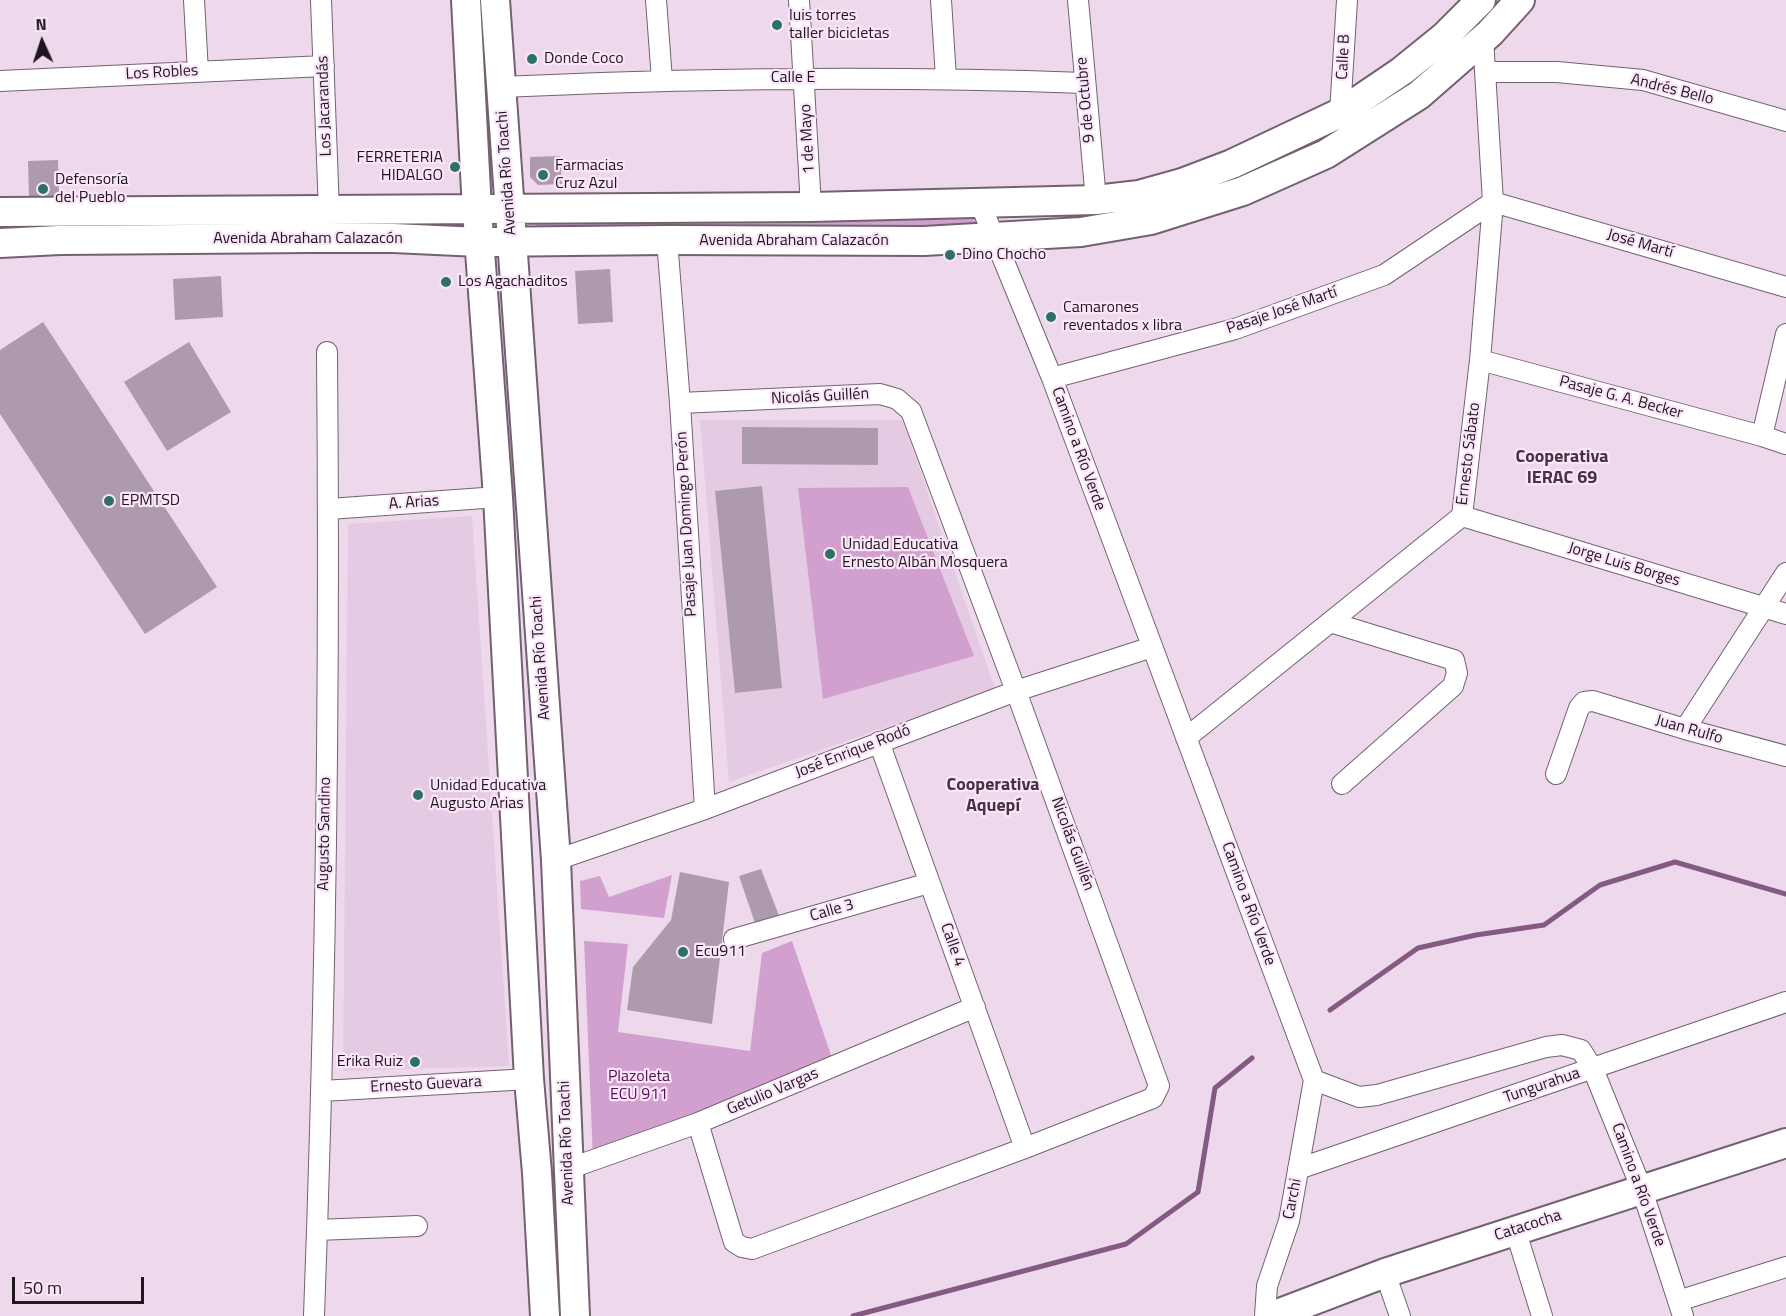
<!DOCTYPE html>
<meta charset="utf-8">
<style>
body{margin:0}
#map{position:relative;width:1786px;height:1316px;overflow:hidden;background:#eed9ec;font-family:"Titillium Web",sans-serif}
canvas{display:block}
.north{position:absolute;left:12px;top:12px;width:60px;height:60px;-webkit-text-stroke:4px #fbe6f9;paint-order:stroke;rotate:357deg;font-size:16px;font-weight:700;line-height:24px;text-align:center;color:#1e171e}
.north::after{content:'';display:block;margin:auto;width:21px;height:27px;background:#1e171e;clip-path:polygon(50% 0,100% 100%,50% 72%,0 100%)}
.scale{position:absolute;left:12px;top:1277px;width:132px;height:27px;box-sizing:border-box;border:3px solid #1e171e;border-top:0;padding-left:8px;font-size:18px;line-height:21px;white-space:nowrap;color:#1e171e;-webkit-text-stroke:4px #fbe6f9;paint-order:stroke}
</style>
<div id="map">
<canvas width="1786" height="1316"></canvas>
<div class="north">N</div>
<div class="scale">50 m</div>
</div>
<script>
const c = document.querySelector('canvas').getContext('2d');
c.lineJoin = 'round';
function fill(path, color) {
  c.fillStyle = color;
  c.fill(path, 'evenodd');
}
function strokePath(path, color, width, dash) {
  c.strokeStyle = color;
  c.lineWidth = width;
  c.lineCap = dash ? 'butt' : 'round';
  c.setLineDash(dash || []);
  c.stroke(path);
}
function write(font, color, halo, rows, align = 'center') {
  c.font = font + ' "Titillium Web",sans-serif';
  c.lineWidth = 4.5;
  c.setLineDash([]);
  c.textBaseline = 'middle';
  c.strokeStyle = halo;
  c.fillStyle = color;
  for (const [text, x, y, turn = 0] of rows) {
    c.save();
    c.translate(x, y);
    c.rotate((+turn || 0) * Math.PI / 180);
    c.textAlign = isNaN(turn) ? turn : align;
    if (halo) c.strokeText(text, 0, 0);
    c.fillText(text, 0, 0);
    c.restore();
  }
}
const built = new Path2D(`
 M700 420H903L995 689 729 782Z
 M472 516 509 1066 343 1071 348 524Z`);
const green = new Path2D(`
 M476 0H485L496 188H489Z
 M975 217 977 228 536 231V223Z
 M908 487 974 656 823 699 798 488Z
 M672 875 664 918 581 909 580 881 600 876 609 897Z
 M584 941 628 944 618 1032 750 1051 762 953 792 941 832 1058 593 1160Z`);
const stream = new Path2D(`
 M1330 1010 1418 948 1476 935 1544 925 1600 885 1675 862 1786 894
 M853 1316 1126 1244 1198 1192 1215 1088 1252 1058`);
const building = new Path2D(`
 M560 156 562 184 538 185 530 177V157Z
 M58 160 59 197H29L28 161Z
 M610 269 613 322 578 324 575 271Z
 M221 276 223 317 175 320 173 279Z
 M43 322 217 587 145 634 0 414V350Z
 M189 342 231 412 167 451 124 382Z
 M742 427 878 428V465L742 464Z
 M762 486 782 688 735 693 715 491Z
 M761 869 780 918 756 926 739 876Z
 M680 872 729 882 712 1024 627 1010 633 967 671 920Z`);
const street = new Path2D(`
 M194 0 198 72
 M321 0 329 211
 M656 0 662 80
 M799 0 811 207
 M941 0 946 78
 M1078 0 1096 200
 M1485 72H1557L1643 80 1786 121
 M0 81 324 66
 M501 87C696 78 890 76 1084 83
 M1340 113 1347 0
 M980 203 1052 378 1314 1080 1359 1097 1377 1095 1546 1047 1562 1045 1581 1050 1593 1069 1642 1190 1683 1316
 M667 240 680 403 705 809
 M1480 360 1762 436 1786 444
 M1052 378 1235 329 1384 275 1493 202 1786 287
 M680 403 880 394 897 399 911 411 1016 691 1159 1086 1153 1098 1025 1148 752 1249 742 1247 734 1242 698 1123
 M1762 436 1786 334
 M329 509 498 497
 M1462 516 1786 614
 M1330 622 1454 660 1457 673 1453 686 1342 784
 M1685 729 1786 573
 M1186 738 1462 516 1480 360 1493 202 1483 38
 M879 742 1025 1148
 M1556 774 1579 708 1584 702 1593 701 1685 729 1786 756
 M556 860 705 809 1016 691 1152 647
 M734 939 929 883
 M322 1091 529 1079
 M568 1169 698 1123 975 1007
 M1298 1169 1786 1002
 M1515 1229 1542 1316
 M317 1230 417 1226
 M1385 1273 1400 1316
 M1678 1301 1786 1267
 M314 1316C326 995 330 674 327 352
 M1265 1316 1267 1286 1289 1221 1314 1080`);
const secondary = new Path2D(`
 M466 0 477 210 498 497 529 1079 537 1173 545 1316
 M495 0 556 860 575 1316
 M0 212 811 207 1096 200 1139 195 1182 183 1232 164 1340 113 1402 71 1444 37 1481 0
 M0 243 60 240 312 238H393L479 242 667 240 924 241 1081 232 1151 220 1243 191 1326 154 1419 95 1490 33 1520 0
 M1272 1316 1385 1273 1786 1143`);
const markers = [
 [777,25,6,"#2d7164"],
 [532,59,6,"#2d7164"],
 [455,167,6,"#2d7164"],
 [543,175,6,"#2d7164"],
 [43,189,6,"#2d7164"],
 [950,255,6,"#2d7164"],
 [446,282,6,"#2d7164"],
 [1051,317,6,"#2d7164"],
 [109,501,6,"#2d7164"],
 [830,554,6,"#2d7164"],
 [418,795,6,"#2d7164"],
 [683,952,6,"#2d7164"],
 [415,1062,6,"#2d7164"]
];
const poiNames = [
 ["luis torres",789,16],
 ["taller bicicletas",789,34],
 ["Donde Coco",544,59],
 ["FERRETERIA",443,158,"right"],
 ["HIDALGO",443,176,"right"],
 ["Farmacias",555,166],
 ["Cruz Azul",555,184],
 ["Defensoría",55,180],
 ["del Pueblo",55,198],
 ["Dino Chocho",962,255],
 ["Los Agachaditos",458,282],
 ["Camarones",1063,308],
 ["reventados x libra",1063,326],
 ["EPMTSD",121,501],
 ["Unidad Educativa",842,545],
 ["Ernesto Albán Mosquera",842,563],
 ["Unidad Educativa",430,786],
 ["Augusto Arias",430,804],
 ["Ecu911",695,952],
 ["Erika Ruiz",403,1062,"right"]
];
const streetNames = [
 ["Calle B",1344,57,-87],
 ["Los Robles",162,73,-3],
 ["Calle E",793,78],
 ["Andrés Bello",1672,90,14],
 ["9 de Octubre",1086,100,-95],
 ["Los Jacarandás",325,106,-92],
 ["1 de Mayo",808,139,-93],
 ["Avenida Río Toachi",507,173,-94],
 ["Avenida Abraham Calazacón",308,239],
 ["Avenida Abraham Calazacón",794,241],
 ["José Martí",1640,244,16],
 ["Pasaje José Martí",1282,311,-19],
 ["Nicolás Guillén",820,397,-3],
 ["Pasaje G. A. Becker",1621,398,15],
 ["Camino a Río Verde",1078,449,70],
 ["Ernesto Sábato",1469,454,-83],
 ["A. Arias",414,503,-4],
 ["Pasaje Juan Domingo Perón",687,524,-93],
 ["Jorge Luis Borges",1624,565,17],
 ["Avenida Río Toachi",541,658,-94],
 ["Juan Rulfo",1689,730,16],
 ["José Enrique Rodó",853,752,-21],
 ["Augusto Sandino",325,834,-89],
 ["Nicolás Guillén",1072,844,70],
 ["Camino a Río Verde",1248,904,70],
 ["Calle 3",832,911,-16],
 ["Calle 4",952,945,70],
 ["Ernesto Guevara",426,1085,-3],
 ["Tungurahua",1542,1086,-19],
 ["Getulio Vargas",773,1092,-23],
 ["Avenida Río Toachi",567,1143,-92],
 ["Camino a Río Verde",1638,1185,70],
 ["Carchi",1293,1199,-79],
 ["Catacocha",1528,1226,-18]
];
const parkNames = [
 ["Plazoleta",639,1077],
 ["ECU 911",639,1095]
];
const neighbourhoodNames = [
 ["Cooperativa",1562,458],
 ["IERAC 69",1562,479],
 ["Cooperativa",993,786],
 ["Aquepí",993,807]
];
fill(built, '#e5cae3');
fill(green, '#d2a0ce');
strokePath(stream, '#845a82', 5);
fill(building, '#ae9aad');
strokePath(street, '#736171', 22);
strokePath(secondary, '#736171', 32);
strokePath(street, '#fff', 20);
strokePath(secondary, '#fff', 28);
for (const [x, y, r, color] of markers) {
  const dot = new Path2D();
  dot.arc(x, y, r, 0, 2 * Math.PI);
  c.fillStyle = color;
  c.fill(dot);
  strokePath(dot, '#fbe6f9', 2);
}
write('16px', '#1e171e', '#fbe6f9', poiNames, 'left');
write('16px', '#1e171e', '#fbe6f9', streetNames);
write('16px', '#560e56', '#fbe6f9', parkNames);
write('bold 18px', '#443342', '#fbe6f9', neighbourhoodNames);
</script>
